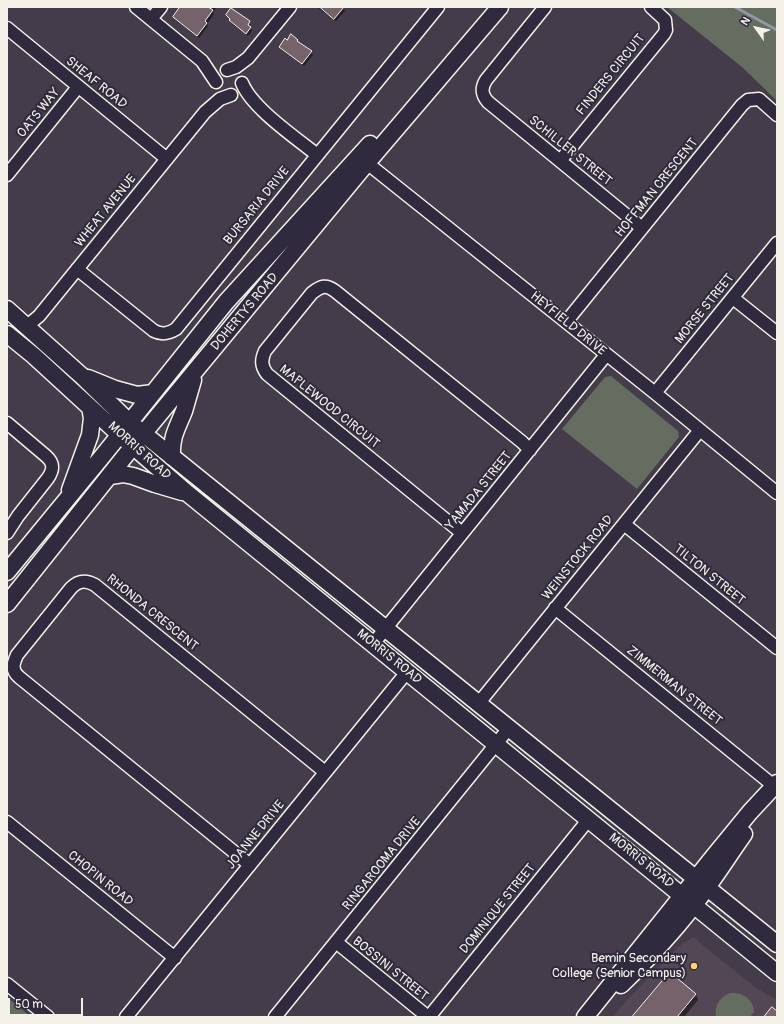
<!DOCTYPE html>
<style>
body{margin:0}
#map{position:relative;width:784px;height:1024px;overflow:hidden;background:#443b4b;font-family:Pangolin,sans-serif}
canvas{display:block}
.frame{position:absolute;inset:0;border:8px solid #f4f1e8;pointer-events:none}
.north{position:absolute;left:736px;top:8px;width:40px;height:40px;-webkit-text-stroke:3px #2f2a3d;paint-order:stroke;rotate:303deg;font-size:11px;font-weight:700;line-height:16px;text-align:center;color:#f4f1e8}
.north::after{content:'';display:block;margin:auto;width:14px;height:18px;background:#f4f1e8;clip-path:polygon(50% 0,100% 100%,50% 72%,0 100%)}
.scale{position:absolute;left:8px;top:998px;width:75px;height:18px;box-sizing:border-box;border:2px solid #f4f1e8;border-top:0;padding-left:5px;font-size:12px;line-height:14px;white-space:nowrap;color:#f4f1e8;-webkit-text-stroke:3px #2f2a3d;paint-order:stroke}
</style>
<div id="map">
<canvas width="784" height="1024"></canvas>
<div class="frame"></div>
<div class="north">N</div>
<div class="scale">50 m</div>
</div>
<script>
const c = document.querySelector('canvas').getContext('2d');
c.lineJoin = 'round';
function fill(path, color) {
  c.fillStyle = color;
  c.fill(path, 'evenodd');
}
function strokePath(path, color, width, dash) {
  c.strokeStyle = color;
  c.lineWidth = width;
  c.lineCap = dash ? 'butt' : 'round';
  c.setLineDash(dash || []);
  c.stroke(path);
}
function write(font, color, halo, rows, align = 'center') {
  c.font = font + ' Pangolin,sans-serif';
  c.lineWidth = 4;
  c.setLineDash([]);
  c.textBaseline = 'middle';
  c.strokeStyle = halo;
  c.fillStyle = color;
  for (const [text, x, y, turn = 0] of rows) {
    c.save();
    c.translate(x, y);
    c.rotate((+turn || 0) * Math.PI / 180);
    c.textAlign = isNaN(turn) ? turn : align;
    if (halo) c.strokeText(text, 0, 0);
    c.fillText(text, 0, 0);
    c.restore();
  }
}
const built = new Path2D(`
 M693 937 756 988 777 1000V1017H613L625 1002 678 947Z`);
const green = new Path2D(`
 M667 7H777V101L742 67Z
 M611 376 678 431 679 437 637 489 562 429 605 377Z
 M730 993C743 992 754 999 754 1013H752L751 1017H716C714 1005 720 997 730 993Z
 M7 997 31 1017H7Z`);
const shadow = new Path2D(`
 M185 7H217L213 12 214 14 207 24 208 26 199 38 176 20 174 17Z
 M317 7H343L345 11 336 21Z
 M227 15 249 22 252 31 248 36 232 24Z
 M297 40 299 43 311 52 313 55 304 66 282 50 280 47 287 41Z
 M696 994 698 1000 684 1017H634Z`);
const stream = new Path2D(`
 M735 7 777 30`);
const building = new Path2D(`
 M180 7H208L213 10 205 21 207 23 197 36 173 17Z
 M320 7H344L334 19Z
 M231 8 250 21 248 25 251 27 246 34 229 20 230 19 226 15Z
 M291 34 298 40 297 41 312 51 302 64 279 47 285 38 287 40Z
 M670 972 696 994 677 1017H632Z
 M772 1007 777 1011V1017H764Z`);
const street = new Path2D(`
 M136 7 202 61 216 82
 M545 7 486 80C481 88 481 94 488 102L642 228
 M151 19 161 7
 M7 28 167 159
 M227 70 236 67 248 58 290 7
 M242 83C252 108 295 137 317 155
 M560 161 664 34 666 30 665 20 651 7
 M367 163 655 393 777 493
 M7 175 78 87
 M77 269 154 331C162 335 168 334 176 329L438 7
 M733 298 777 333
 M566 322 742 105 748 100 759 99 777 115
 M27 326 39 316 205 112 220 99 231 95
 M655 393 777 243
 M7 423 46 456C54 463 54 469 48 478L18 516 7 533
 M624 524 777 648
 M462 533 267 374C261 366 261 360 265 351L312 293C321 286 326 284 335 291L522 442 530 450
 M555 608 774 786
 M373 644 606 355
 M478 704 700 430
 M7 822 175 958
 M250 865 19 677C11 670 13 664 17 655L71 588C79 580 86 580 95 585L325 772
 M336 942 428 1017
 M7 984 48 1017
 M126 1017 407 672
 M275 1017 509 728
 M429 1017 589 819`);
const secondary = new Path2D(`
 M7 309 83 377 129 422 777 944
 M7 334 34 356 119 434 187 493 777 973
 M88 378 115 389 137 395 153 393
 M172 457C171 436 177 429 184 411 187 401 190 390 193 380
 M110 476 123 474 133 476 155 484 182 492
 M70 490 90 435 92 418 90 407
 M7 572 105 453 226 302 370 144
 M7 604 133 446 367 163 500 7
 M621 985C647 960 672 934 694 905 712 882 727 858 744 834
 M585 1017 714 856 750 812 777 783`);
const markers = [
 [694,966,4,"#ffd166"]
];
const streetNames = [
 ["FINDERS CIRCUIT",611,75,-51],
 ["SHEAF ROAD",96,83,39],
 ["OATS WAY",39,113,-51],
 ["SCHILLER STREET",570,151,39],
 ["HOFFMAN CRESCENT",657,188,-51],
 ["BURSARIA DRIVE",257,206,-51],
 ["WHEAT AVENUE",106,211,-51],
 ["MORSE STREET",705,309,-51],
 ["DOHERTYS ROAD",245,312,-50],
 ["HEYFIELD DRIVE",568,324,39],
 ["MAPLEWOOD CIRCUIT",329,407,39],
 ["MORRIS ROAD",139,451,42],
 ["YAMADA STREET",479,491,-51],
 ["WEINSTOCK ROAD",578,558,-51],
 ["TILTON STREET",709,575,39],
 ["RHONDA CRESCENT",152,613,39],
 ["MORRIS ROAD",389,657,39],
 ["ZIMMERMAN STREET",674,686,39],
 ["JOANNE DRIVE",256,835,-51],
 ["MORRIS ROAD",641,861,39],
 ["RINGAROOMA DRIVE",382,864,-51],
 ["CHOPIN ROAD",100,879,39],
 ["DOMINIQUE STREET",498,909,-51],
 ["BOSSINI STREET",390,969,39]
];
const poiNames = [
 ["Bemin Secondary",686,959],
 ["College (Senior Campus)",686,974]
];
fill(built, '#534755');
fill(green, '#646d60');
fill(shadow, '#0007');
strokePath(stream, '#9099a5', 3);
fill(building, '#76626b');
strokePath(building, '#f4f1e8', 1);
strokePath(street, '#f4f1e8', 15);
strokePath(secondary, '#f4f1e8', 19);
strokePath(street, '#2f2a3d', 12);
strokePath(secondary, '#2f2a3d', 16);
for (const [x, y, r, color] of markers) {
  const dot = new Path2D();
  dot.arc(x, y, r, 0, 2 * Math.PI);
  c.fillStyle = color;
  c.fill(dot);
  strokePath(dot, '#2f2a3d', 1.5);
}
write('13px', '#f4f1e8', '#2f2a3d', streetNames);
write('13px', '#f4f1e8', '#2f2a3d', poiNames, 'right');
</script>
